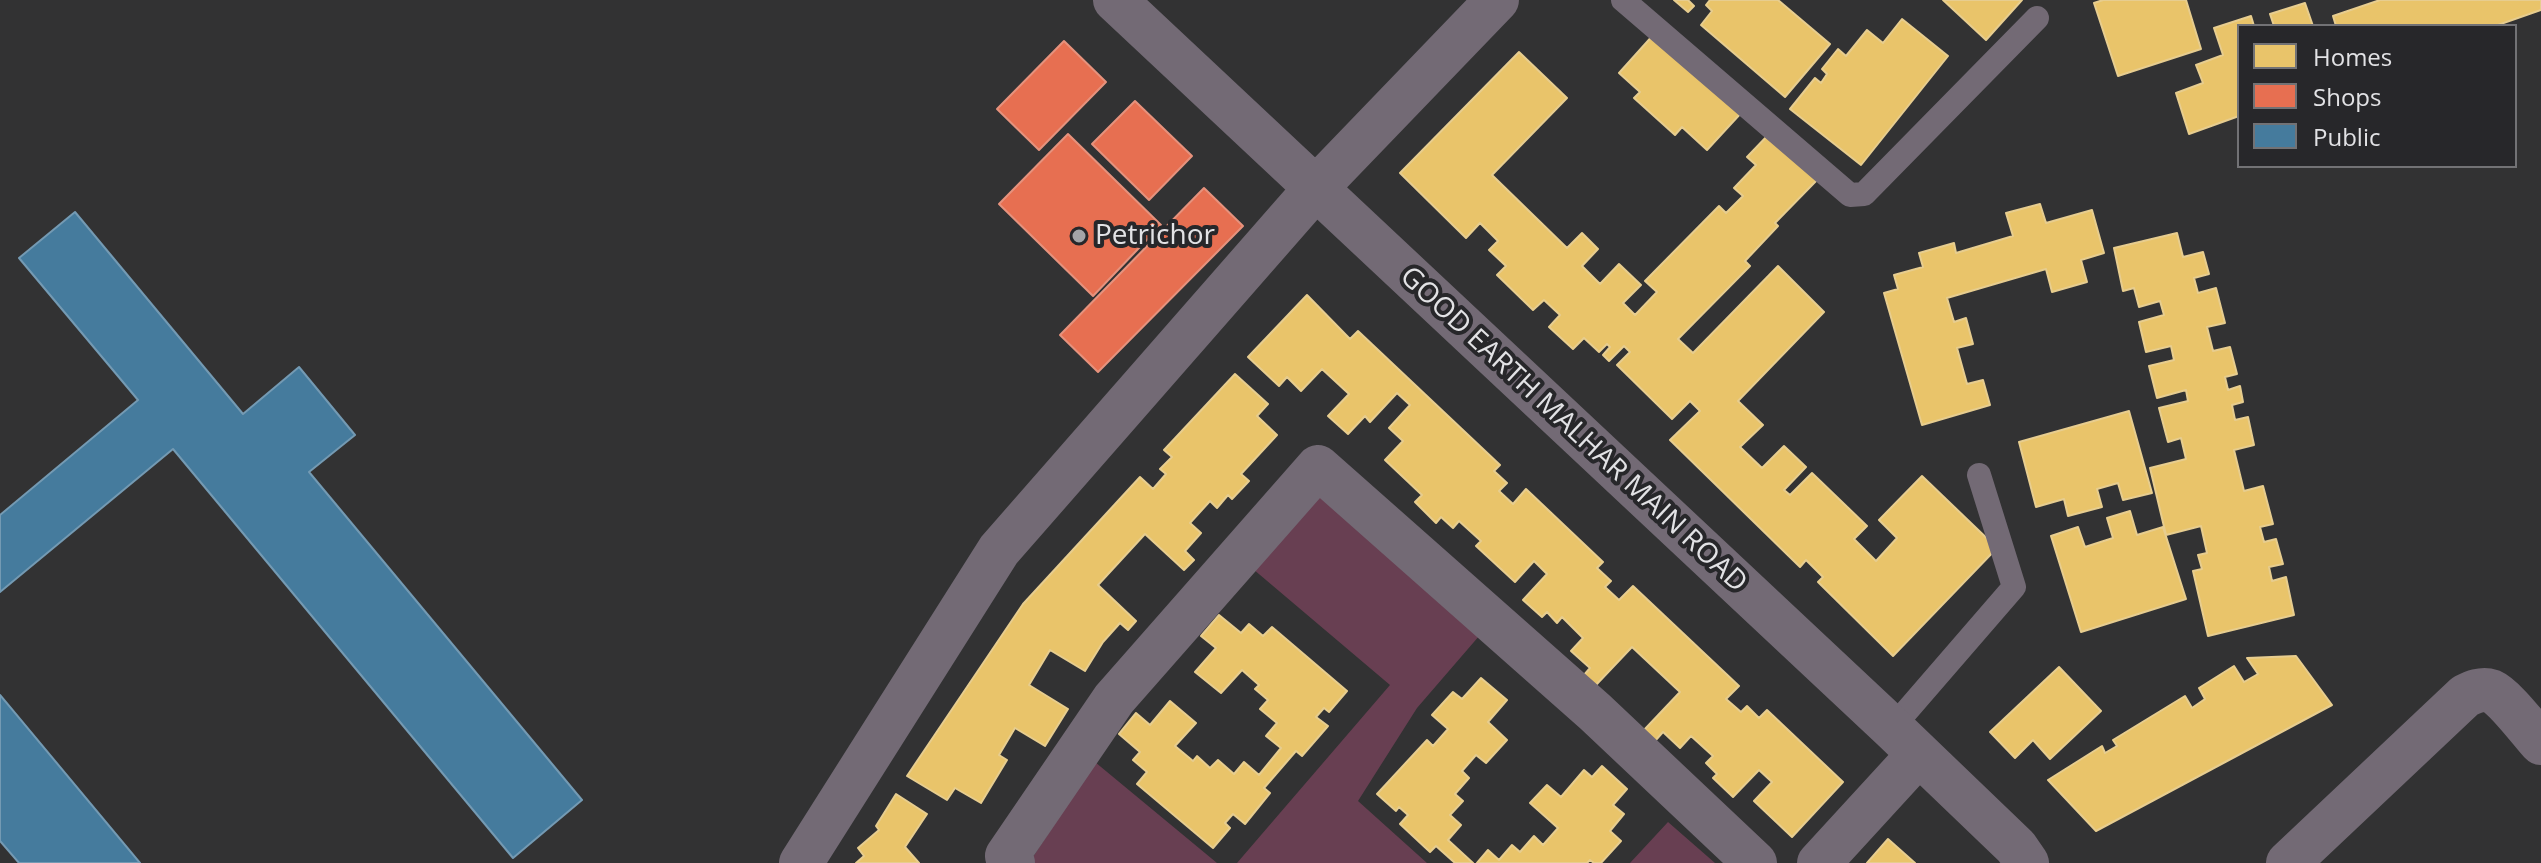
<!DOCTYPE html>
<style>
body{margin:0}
#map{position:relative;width:2541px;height:863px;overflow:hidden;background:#323233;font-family:"Open Sans",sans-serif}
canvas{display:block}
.legend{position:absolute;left:2237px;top:24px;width:280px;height:144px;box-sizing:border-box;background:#27272a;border:2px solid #727275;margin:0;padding:10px 14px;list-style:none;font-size:24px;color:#e2e2e5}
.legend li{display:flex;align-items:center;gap:16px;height:40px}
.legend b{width:40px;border:2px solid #727275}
</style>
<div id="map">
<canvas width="2541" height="863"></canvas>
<ul class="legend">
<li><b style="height:22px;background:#e9c46a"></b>Homes</li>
<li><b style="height:22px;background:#e76f51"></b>Shops</li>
<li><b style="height:22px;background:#457b9d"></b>Public</li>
</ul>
</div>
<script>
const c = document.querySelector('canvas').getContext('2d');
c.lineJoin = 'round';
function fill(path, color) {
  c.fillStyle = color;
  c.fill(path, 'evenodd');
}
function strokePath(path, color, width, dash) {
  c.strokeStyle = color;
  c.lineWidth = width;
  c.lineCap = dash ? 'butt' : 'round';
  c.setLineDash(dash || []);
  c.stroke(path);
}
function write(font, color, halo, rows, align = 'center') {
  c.font = font + ' "Open Sans",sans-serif';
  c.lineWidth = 8;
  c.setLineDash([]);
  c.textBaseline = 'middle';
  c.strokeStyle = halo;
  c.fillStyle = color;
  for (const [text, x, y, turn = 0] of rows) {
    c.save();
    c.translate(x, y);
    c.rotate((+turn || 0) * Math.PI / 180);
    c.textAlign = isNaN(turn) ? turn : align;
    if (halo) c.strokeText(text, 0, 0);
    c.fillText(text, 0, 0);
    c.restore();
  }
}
const green = new Path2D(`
 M1321 488 1486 628 1417 708 1358 801 1427 863H1237L1390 685 1253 569Z
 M1095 762 1217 863H1029Z
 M1668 822 1715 863H1630Z`);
const homes = new Path2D(`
 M1674 0H1688L1694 6 1688 12Z
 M1710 0H1778L1830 44 1785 97 1701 25 1712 11 1706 5Z
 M1943 0H2022L1986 40Z
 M2103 0H2186L2201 49 2118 76 2094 3Z
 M2380 0H2541V10L2495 26H2336L2333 16Z
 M2305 3 2313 26H2274L2270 14Z
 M2251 16 2254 26H2239V116L2189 134 2176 93 2203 83 2196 65 2223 55 2214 28Z
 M1902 19 1948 56 1861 165 1790 109 1815 78 1821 83 1827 74 1822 69 1838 49 1846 56 1867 30 1883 43Z
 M1655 33 1742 112 1707 150 1682 127 1675 135 1634 98 1640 92 1619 73Z
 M1519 52 1567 98 1492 175 1567 248 1582 233 1598 249 1582 266 1600 284 1619 264 1641 285 1623 303 1635 315 1657 292 1645 281 1719 206 1726 213 1743 196 1734 188 1756 165 1747 157 1771 132 1818 179 1775 223 1778 226 1745 261 1750 266 1678 339 1693 353 1778 266 1824 312 1738 401 1763 425 1740 447 1762 468 1784 446 1806 467 1784 490 1790 495 1812 473 1867 526 1854 539 1876 561 1897 538 1879 520 1922 476 1997 548 1893 656 1818 582 1823 577 1806 560 1800 567 1670 440 1700 411 1690 401 1672 419 1617 365 1630 352 1624 346 1609 361 1603 355 1610 347 1607 344 1599 352 1584 338 1573 349 1549 327 1560 315 1544 300 1533 310 1497 275 1506 266 1489 250 1498 241 1480 223 1466 238 1400 173Z
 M2040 204 2046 223 2092 210 2104 253 2081 260 2087 282 2052 292 2046 269 1947 298 1954 322 1966 318 1973 344 1957 348 1967 384 1983 380 1990 405 1922 425 1884 293 1898 289 1894 275 1923 267 1919 253 1954 243 1956 253 2013 236 2006 213Z
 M2177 233 2183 257 2203 252 2209 274 2194 278 2198 293 2216 288 2225 323 2207 327 2213 351 2230 347 2237 374 2225 377 2228 390 2240 386 2243 402 2232 405 2235 420 2248 417 2254 445 2234 450 2244 491 2263 486 2273 524 2260 527 2264 542 2276 539 2283 564 2269 567 2272 581 2286 577 2294 615 2208 636 2193 571 2202 569 2198 555 2207 553 2201 526 2166 535 2150 468 2186 459 2181 438 2168 442 2159 408 2188 401 2186 390 2157 398 2149 366 2174 360 2171 346 2146 352 2139 322 2164 315 2160 301 2139 307 2134 288 2123 291 2114 248Z
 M1307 295 1350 339 1358 331 1500 465 1494 471 1507 483 1499 491 1513 504 1526 489 1603 562 1597 568 1611 581 1605 587 1619 600 1633 586 1739 686 1726 699 1741 712 1747 706 1759 718 1767 710 1843 782 1792 837 1754 801 1772 782 1759 770 1733 797 1713 778 1717 774 1706 763 1713 756 1691 736 1680 748 1663 732 1655 741 1644 730 1680 692 1632 647 1595 686 1584 675 1590 668 1571 651 1583 638 1562 617 1557 623 1547 612 1542 617 1523 600 1547 574 1534 561 1515 582 1476 546 1481 541 1459 521 1453 528 1441 517 1436 523 1415 502 1422 495 1385 460 1403 441 1389 428 1410 405 1397 393 1370 422 1365 416 1348 434 1328 416 1349 394 1322 369 1301 391 1287 377 1279 386 1248 357Z
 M1235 374 1268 404 1257 416 1277 435 1241 474 1249 481 1232 499 1228 495 1217 508 1210 501 1190 523 1201 533 1185 551 1194 560 1184 570 1145 534 1098 585 1136 621 1128 630 1120 623 1103 642 1085 671 1050 650 1029 685 1068 709 1045 746 1015 728 999 755 1007 760 981 803 955 788 947 800 907 776 1023 604 1140 477 1153 489 1166 474 1160 469 1172 457 1164 450Z
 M2129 411 2152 493 2123 500 2118 483 2097 489 2102 507 2068 516 2064 499 2036 507 2019 442Z
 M2130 511 2137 535 2163 527 2186 599 2081 632 2051 536 2078 527 2085 547 2113 538 2107 518Z
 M1219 615 1241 633 1249 624 1263 636 1272 627 1347 691 1329 712 1324 708 1316 717 1328 726 1302 756 1296 751 1264 788 1270 793 1245 824 1233 814 1225 823 1230 828 1213 848 1137 784 1147 772 1133 760 1140 752 1119 734 1136 713 1150 725 1170 701 1196 723 1175 746 1193 761 1197 756 1210 768 1218 760 1234 774 1244 762 1259 775 1281 748 1266 736 1277 723 1260 709 1268 700 1255 689 1259 685 1242 670 1221 693 1195 672 1216 648 1201 636Z
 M2296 656 2332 705 2096 831 2048 780 2102 746 2105 753 2117 746 2113 740 2185 696 2192 708 2205 699 2199 688 2234 666 2244 682 2258 674 2247 658Z
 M2059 667 2101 711 2050 759 2033 740 2015 758 1990 732Z
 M1481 678 1507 700 1488 722 1507 740 1486 763 1476 755 1462 771 1469 778 1455 794 1463 801 1450 815 1461 825 1448 840 1473 863H1455L1436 846 1430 852 1400 824 1408 815 1399 807 1396 811 1377 794 1427 740 1433 746 1448 729 1432 715 1453 692 1462 699Z
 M1602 766 1627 789 1613 805 1624 814 1610 831 1621 841 1601 863H1594L1590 860 1587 863H1477L1488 850 1499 860 1512 845 1520 852 1534 836 1543 845 1558 828 1530 803 1547 785 1561 797 1584 770 1592 777Z
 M896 794 927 814 905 847 919 863H856L864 856 858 848 879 830 876 826Z
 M1888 839 1915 863H1867Z`);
const shops = new Path2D(`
 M1064 41 1106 82 1039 150 997 109Z
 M1135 101 1192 156 1149 200 1092 144Z
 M1068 134 1161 225 1093 296 999 204Z
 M1204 188 1243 226 1098 372 1060 335Z`);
const public = new Path2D(`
 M75 212 243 414 299 367 355 435 309 472 582 800 513 858 173 449 0 592V515L138 400 19 258Z
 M0 695 140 863H19L0 841Z`);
const lane = new Path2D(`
 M1623 0 1850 195 1864 194 2037 18
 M1892 728 2014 587 1979 475`);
const street = new Path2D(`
 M1115 0 1892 728 2016 847 2027 863
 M801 863 999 550 1315 189 1497 0
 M1013 863 1007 856 1114 699 1318 467 1595 712 1755 863
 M1819 863 1919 754
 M2288 863 2465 696C2473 692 2482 688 2491 691 2505 697 2530 731 2541 743`);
const markers = [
 [1079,236,8,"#a4a4a7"]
];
const poiNames = [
 ["Petrichor",1095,236]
];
const streetNames = [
 ["GOOD EARTH MALHAR MAIN ROAD",1573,430,43]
];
fill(green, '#683f52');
fill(homes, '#e9c46a');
strokePath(homes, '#e7cd8f', 2);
fill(shops, '#e76f51');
strokePath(shops, '#e6927d', 2);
fill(public, '#457b9d');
strokePath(public, '#749ab3', 2);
strokePath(lane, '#736a75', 24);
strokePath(street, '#736a75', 44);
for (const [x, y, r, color] of markers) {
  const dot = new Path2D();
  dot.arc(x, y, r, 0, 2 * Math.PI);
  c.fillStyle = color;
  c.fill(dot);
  strokePath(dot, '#27272a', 3);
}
write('28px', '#e2e2e5', '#27272a', poiNames, 'left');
write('28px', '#e2e2e5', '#27272a', streetNames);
</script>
